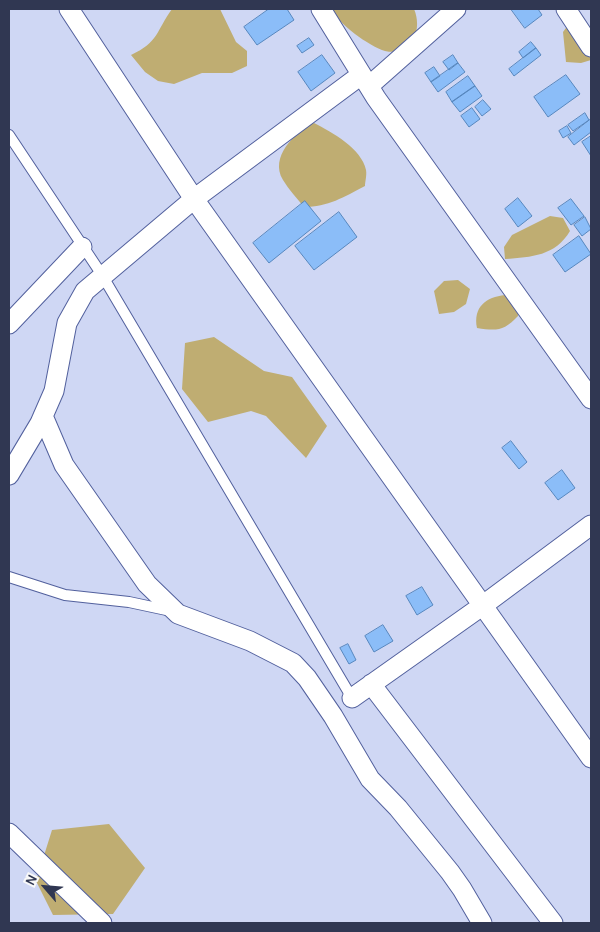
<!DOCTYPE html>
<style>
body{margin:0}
#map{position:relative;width:600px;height:932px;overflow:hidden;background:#cfd7f4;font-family:Karla,sans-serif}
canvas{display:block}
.frame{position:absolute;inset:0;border:10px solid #303752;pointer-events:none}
.north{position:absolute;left:20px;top:862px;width:50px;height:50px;-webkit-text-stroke:4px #f9f9f9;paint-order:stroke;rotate:297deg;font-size:14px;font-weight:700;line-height:20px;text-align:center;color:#303752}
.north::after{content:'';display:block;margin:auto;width:18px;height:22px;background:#303752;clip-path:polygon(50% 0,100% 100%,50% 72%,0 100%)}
</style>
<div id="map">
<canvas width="600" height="932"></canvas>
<div class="frame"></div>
<div class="north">N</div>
</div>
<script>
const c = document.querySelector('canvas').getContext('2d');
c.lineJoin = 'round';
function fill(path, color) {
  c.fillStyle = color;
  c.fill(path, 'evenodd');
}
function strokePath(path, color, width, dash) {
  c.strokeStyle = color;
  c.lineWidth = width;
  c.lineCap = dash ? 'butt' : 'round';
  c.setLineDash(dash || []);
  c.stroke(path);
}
const green = new Path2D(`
 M172 9H220L236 42 247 51V66L232 73H202L174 84 158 81 145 72 131 55C159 42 156 31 172 9Z
 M332 9H414C423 30 412 57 385 51 370 47 336 22 332 9Z
 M571 21 585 23 591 27V60L581 63 566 62 563 32Z
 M314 123C332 132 362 149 366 170 367 175 365 182 365 186 344 197 328 207 304 207 297 198 289 190 283 180 269 157 295 132 314 123Z
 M550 216 563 218 570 231C555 256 532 257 505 259L504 247 512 235Z
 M458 280 470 289 466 304 454 312 439 314 434 291 444 281Z
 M505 295 518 301V316C504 331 497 331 477 328 473 307 486 297 505 295Z
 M214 337 264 371 292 377 327 426 306 458 266 416 251 411 208 422 182 389 185 343Z
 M109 824 145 868 113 914 53 915 36 881 52 830Z`);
const building = new Path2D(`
 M269 9H287L294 20 257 45 244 27Z
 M511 9H538L542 15 525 28Z
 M309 38 314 45 302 53 297 46Z
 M531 42 536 48 523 58 519 52Z
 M536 48 541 55 514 76 509 69Z
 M322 55 335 73 311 91 298 72Z
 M453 55 458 63 449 70 443 62Z
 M458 63 465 72 438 92 431 82Z
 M434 67 440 76 431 82 425 73Z
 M566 75 580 94 548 117 534 97Z
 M468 76 475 86 452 102 446 92Z
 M475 86 482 96 460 112 452 102Z
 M483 100 491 109 482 116 475 107Z
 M472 108 480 119 469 127 461 116Z
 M585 113 589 120 573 131 568 125Z
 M591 119V132L574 145 568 137Z
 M567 126 571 133 563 138 559 131Z
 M591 136V156L582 142Z
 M518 198 532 216 518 227 505 209Z
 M571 199 584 216 571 225 558 208Z
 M305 201 321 221 269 263 253 243Z
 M339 212 357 237 314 270 295 246Z
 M585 217 591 229 582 236 574 225Z
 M579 236 591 254 565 272 553 255Z
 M511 441 527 462 519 469 502 448Z
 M562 470 575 488 558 500 545 483Z
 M422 587 433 605 417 615 406 596Z
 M383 625 393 641 374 652 365 636Z
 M348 644 356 660 349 664 340 648Z`);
const service = new Path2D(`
 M9 135 102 275 352 698
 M9 577 65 595 129 602 171 611`);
const minor = new Path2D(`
 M69 9 194 199 591 758
 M321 9 376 98 591 399
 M566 9 591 47
 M369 86 456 9
 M9 324 82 247
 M43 416 64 465 147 584 178 614 250 641 293 663 307 678 333 716 370 779 398 808 450 872 462 889 482 923
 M9 475 40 423 54 391 67 323 85 291 194 199 361 75
 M371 684 553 923
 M352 698 482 606 591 525
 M9 833 102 923`);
fill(green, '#bfad72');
fill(building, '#8bbdf8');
strokePath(building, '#5787be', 1);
strokePath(service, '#52609d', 12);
strokePath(minor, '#52609d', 21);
strokePath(service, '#fff', 10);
strokePath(minor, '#fff', 19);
</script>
